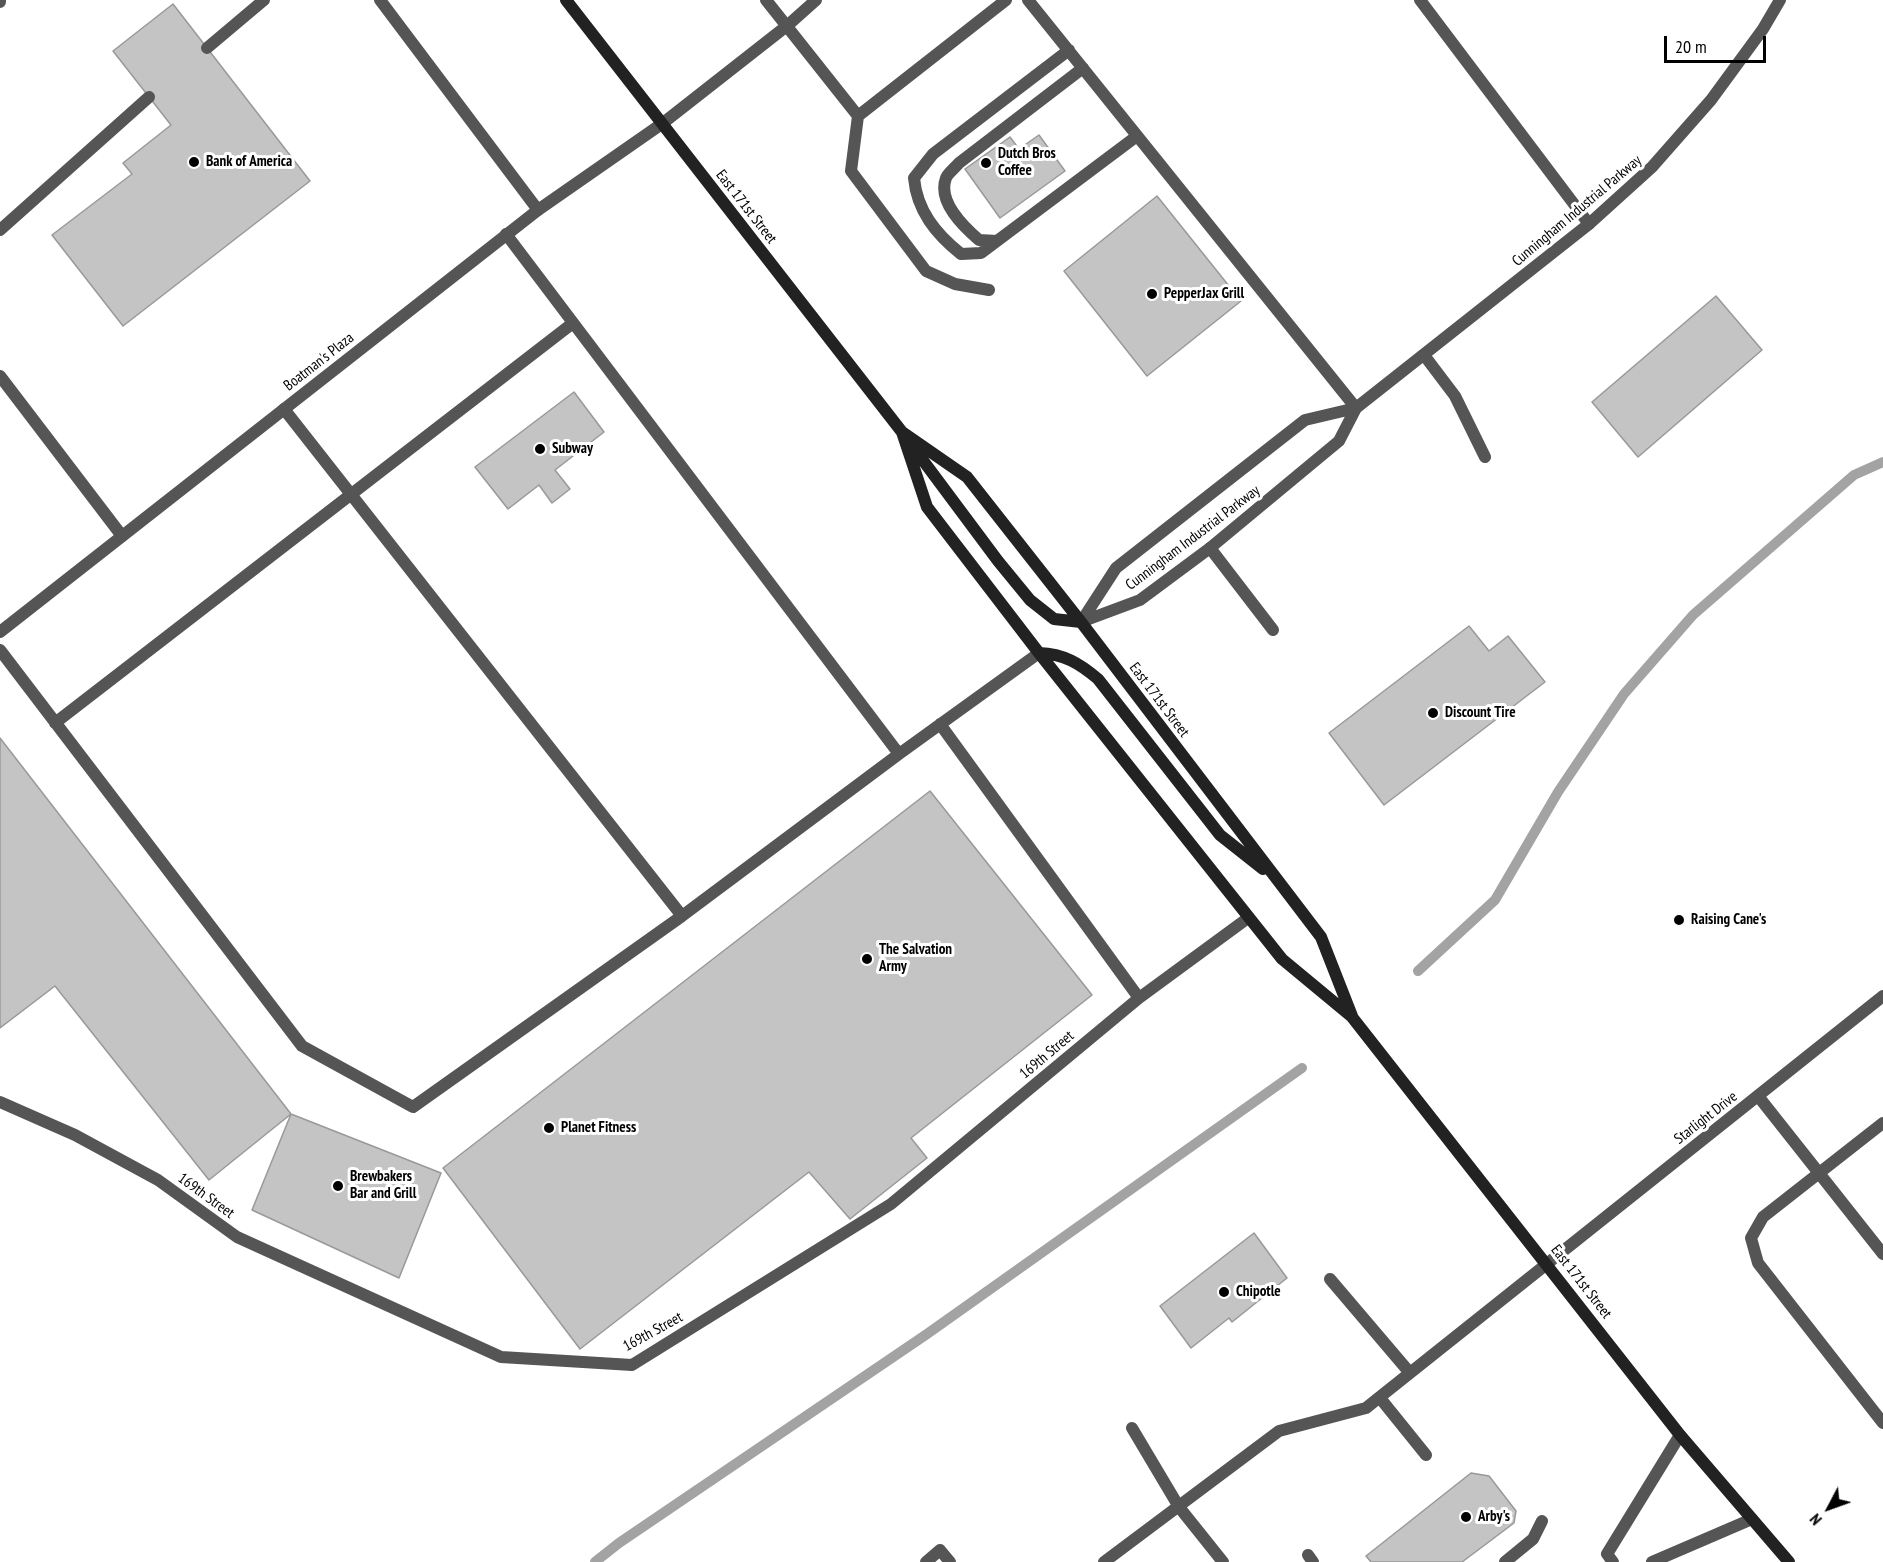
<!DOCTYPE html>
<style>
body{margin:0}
#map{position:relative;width:1883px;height:1562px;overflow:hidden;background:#fff;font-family:"PT Sans Narrow",sans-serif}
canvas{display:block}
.north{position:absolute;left:1799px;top:1478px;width:60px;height:60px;-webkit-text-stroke:4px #fff;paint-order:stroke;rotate:229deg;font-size:16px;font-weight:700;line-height:24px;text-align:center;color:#000}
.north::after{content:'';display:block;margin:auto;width:21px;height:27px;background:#000;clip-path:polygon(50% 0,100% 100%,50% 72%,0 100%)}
.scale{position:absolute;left:1664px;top:36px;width:102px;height:27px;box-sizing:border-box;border:3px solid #000;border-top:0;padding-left:8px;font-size:18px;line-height:21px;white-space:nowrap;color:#000;-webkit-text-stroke:4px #fff;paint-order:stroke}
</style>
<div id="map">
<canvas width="1883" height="1562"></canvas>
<div class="north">N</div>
<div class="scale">20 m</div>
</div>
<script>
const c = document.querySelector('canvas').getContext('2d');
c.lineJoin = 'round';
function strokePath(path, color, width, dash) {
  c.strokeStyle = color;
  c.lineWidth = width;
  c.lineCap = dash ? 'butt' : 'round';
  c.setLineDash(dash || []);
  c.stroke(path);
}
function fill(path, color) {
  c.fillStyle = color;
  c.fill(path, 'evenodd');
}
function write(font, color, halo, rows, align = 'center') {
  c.font = font + ' "PT Sans Narrow",sans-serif';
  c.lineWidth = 6;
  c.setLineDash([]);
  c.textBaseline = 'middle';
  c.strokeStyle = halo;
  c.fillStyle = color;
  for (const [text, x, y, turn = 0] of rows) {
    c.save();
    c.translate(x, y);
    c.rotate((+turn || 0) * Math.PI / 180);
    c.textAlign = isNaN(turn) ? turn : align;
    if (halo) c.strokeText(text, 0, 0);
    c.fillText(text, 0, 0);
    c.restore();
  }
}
const stream = new Path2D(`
 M1418 971 1495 900 1558 792 1624 694 1693 615 1854 475 1883 462
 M595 1562 619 1543 927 1334 1302 1068`);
const building = new Path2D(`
 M173 4 310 181 123 326 52 235 132 174 123 163 171 125 113 51Z
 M1039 135 1065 171 1000 218 965 169 1010 137 1019 149Z
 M1157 196 1241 301 1147 376 1064 271Z
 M1716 296 1762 350 1638 457 1592 402Z
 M574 392 604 432 555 470 570 489 552 503 539 485 508 509 475 467Z
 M1469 626 1489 651 1508 636 1545 682 1384 805 1329 733Z
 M0 738 291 1114 209 1180 55 986 0 1028Z
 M930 791 1092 995 911 1138 927 1158 850 1219 809 1172 580 1349 443 1168Z
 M291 1114 441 1173 399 1278 252 1210Z
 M1254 1233 1287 1278 1232 1322 1229 1318 1191 1348 1160 1306Z
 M1471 1473 1489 1476 1516 1511 1514 1523 1462 1562H1371L1366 1556Z`);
const service = new Path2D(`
 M380 0 538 210
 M766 0 858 116
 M1028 0 1356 408
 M1420 0 1589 224
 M0 2V0
 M207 48 264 0
 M1083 68 959 163C955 168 948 173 946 178 937 202 964 227 979 240L997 241 1137 136
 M663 123 788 25 816 0
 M0 230 149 97
 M506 234 899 754 1039 653
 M997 241 981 253 961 254C936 234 917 211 914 178L933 154 1069 50
 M989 290 955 284 926 271 851 171 858 116 1006 0
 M1424 355 1455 396 1485 457
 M0 376 122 536
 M284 409 682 916
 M1210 548 1273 630
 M0 650 302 1046 413 1107 682 916 899 754
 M55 723 573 323
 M940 724 1139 998
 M1758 1096 1883 1254
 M0 1102 75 1135 158 1180 237 1237 501 1357 632 1365 891 1204 1139 998 1248 918
 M1883 1123 1763 1217 1751 1238 1758 1263 1883 1423
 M1330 1279 1410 1373
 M1380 1398 1426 1455
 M1132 1428 1179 1507 1223 1562
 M1308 1555 1313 1562
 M926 1562 940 1550 950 1562
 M1104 1562 1279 1431 1366 1408 1548 1263
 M1505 1562 1533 1539 1542 1521
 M1613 1562 1607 1554 1680 1435
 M1652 1562 1752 1519`);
const minor = new Path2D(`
 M1081 622 1140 600 1210 548 1339 441 1356 408 1589 224 1652 167 1711 100 1763 29 1780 0
 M1081 622 1116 568 1305 420 1356 408
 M0 632 538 210 663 123
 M1548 1263 1883 996`);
const secondary = new Path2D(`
 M566 0 902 432 967 477 1081 622 1321 937 1352 1016
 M902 432 927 507 1039 653 1282 959 1352 1017 1680 1435 1789 1562
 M910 443 998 561 1030 600 1054 619 1081 622
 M1039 653C1064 654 1079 663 1098 679L1220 835 1263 869`);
const markers = [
 [194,162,6,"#000"],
 [986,163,6,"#000"],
 [1152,294,6,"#000"],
 [540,449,6,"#000"],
 [1433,713,6,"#000"],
 [1679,920,6,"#000"],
 [867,959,6,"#000"],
 [549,1128,6,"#000"],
 [338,1186,6,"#000"],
 [1224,1292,6,"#000"],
 [1466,1517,6,"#000"]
];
const poiNames = [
 ["Dutch Bros",998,154],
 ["Coffee",998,171],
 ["Bank of America",206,162],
 ["PepperJax Grill",1164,294],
 ["Subway",552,449],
 ["Discount Tire",1445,713],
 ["Raising Cane's",1691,920],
 ["The Salvation",879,950],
 ["Army",879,967],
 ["Planet Fitness",561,1128],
 ["Brewbakers",350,1177],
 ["Bar and Grill",350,1194],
 ["Chipotle",1236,1292],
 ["Arby's",1478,1517]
];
const streetNames = [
 ["East 171st Street",746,207,52],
 ["Cunningham Industrial Parkway",1577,211,-40],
 ["Boatman's Plaza",319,362,-38],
 ["Cunningham Industrial Parkway",1193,538,-37],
 ["East 171st Street",1159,700,53],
 ["169th Street",1047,1055,-40],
 ["Starlight Drive",1706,1118,-38],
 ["169th Street",206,1196,36],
 ["East 171st Street",1581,1282,52],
 ["169th Street",653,1332,-29]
];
strokePath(stream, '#a3a3a3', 10);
fill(building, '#c4c4c4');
strokePath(building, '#999', 1.5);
strokePath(service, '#555', 12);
strokePath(minor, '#555', 12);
strokePath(secondary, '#222', 12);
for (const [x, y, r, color] of markers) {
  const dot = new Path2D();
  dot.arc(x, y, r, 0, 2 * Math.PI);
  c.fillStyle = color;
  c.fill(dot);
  strokePath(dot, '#fff', 2);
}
write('bold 15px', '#000', '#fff', poiNames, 'left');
write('15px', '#000', '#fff', streetNames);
</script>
